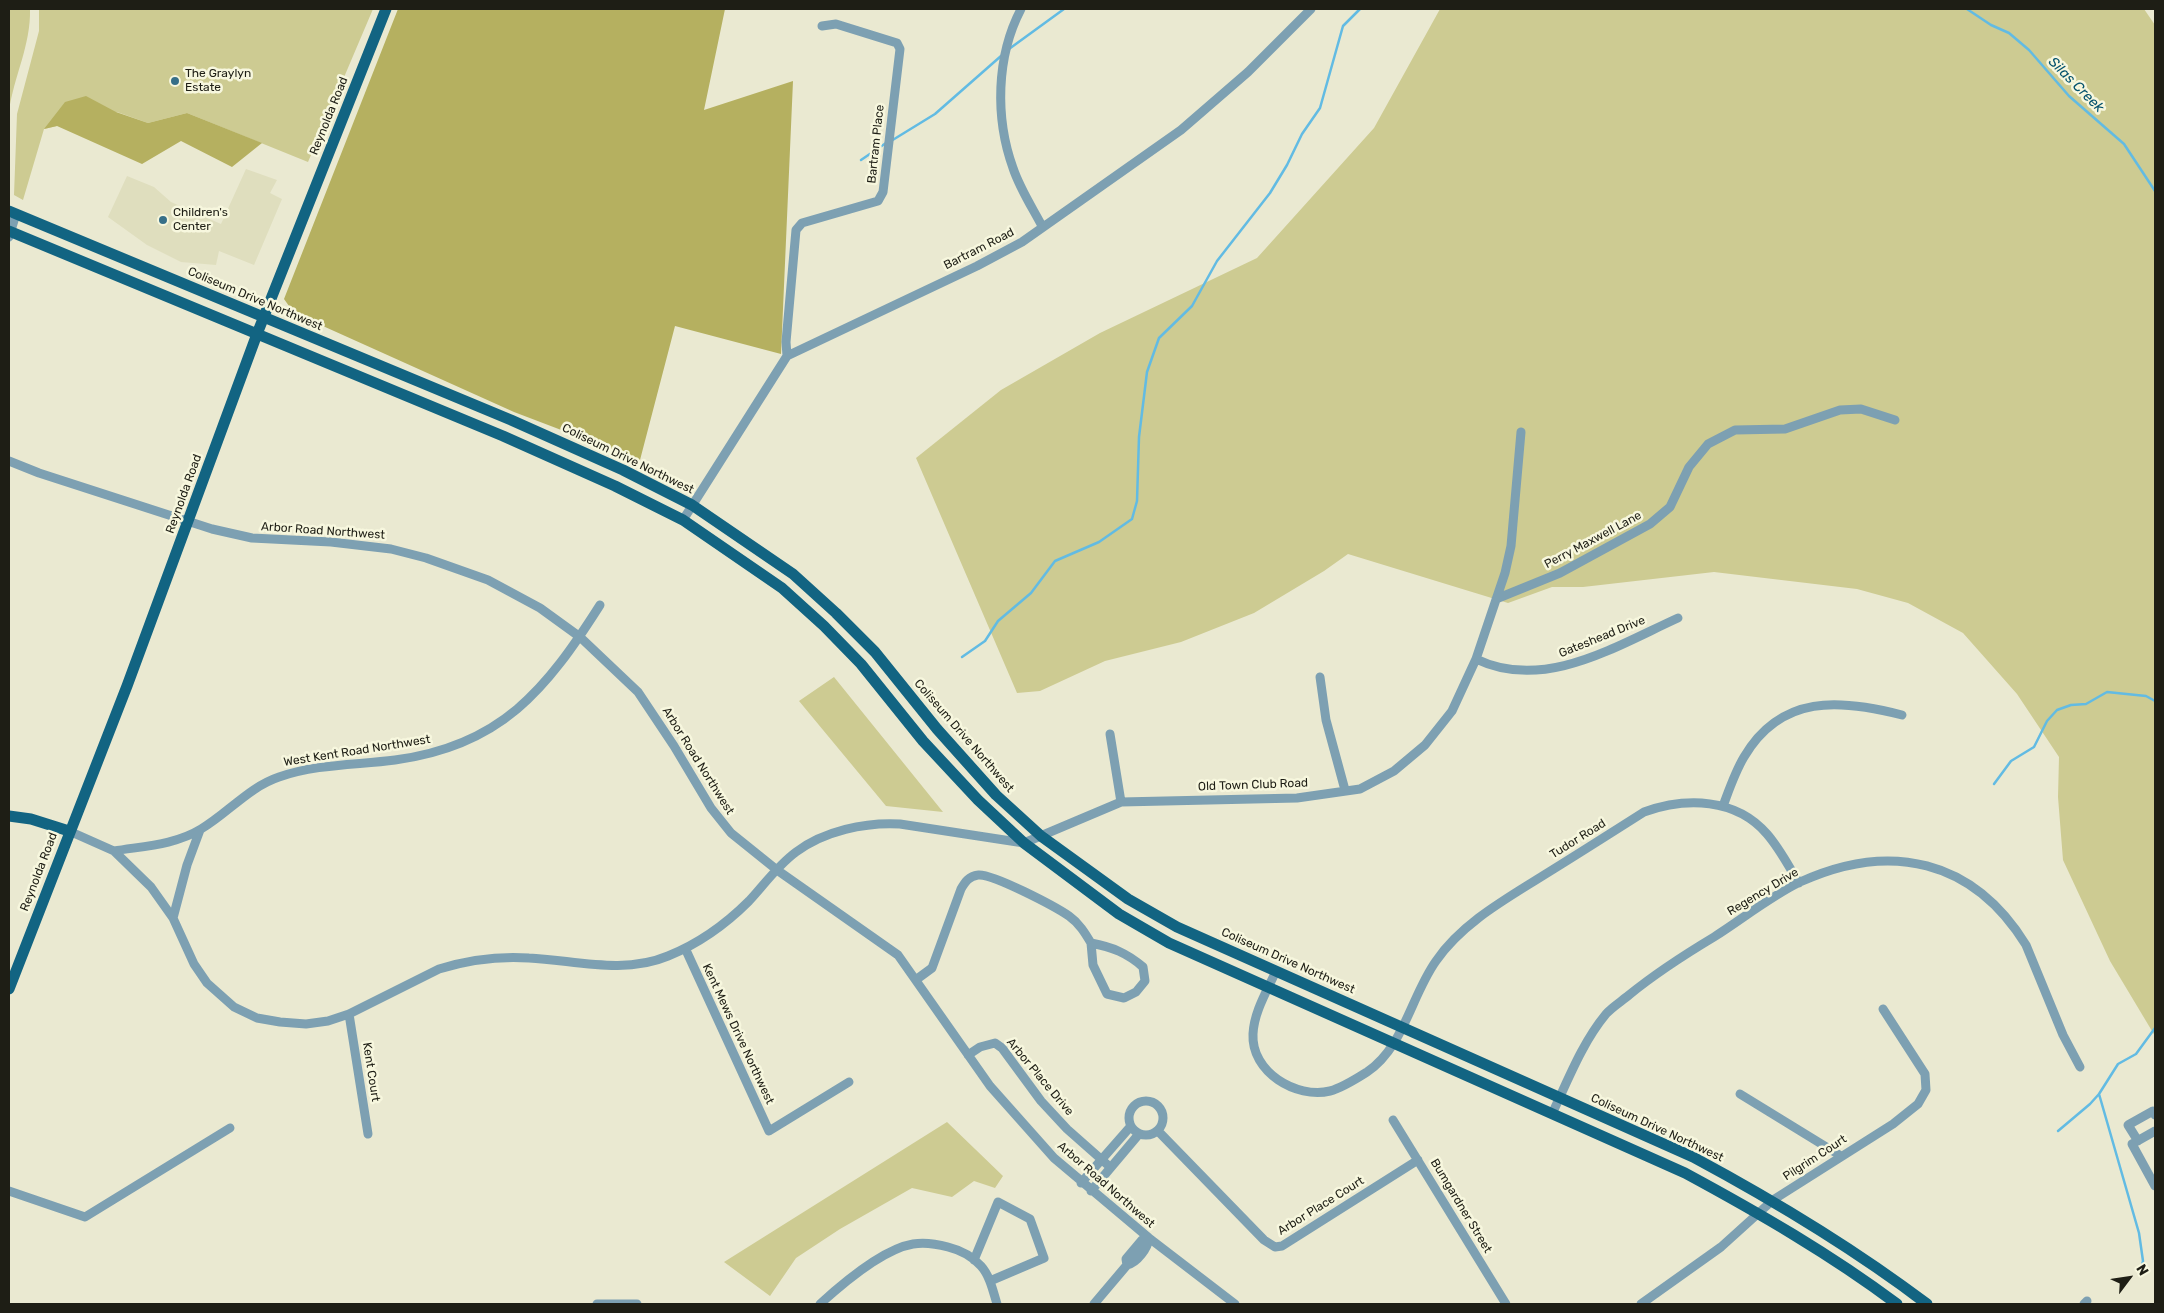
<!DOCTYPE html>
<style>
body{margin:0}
#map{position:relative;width:2164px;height:1313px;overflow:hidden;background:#eae9d1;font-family:Rubik,sans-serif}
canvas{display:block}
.frame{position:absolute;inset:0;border:10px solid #1e1e15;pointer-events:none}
.north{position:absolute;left:2104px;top:1253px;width:50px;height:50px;-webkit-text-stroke:4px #f7f7de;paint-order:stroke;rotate:59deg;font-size:14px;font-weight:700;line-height:20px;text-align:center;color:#1e1e15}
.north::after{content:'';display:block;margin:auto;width:18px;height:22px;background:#1e1e15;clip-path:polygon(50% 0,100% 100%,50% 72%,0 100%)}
</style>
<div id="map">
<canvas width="2164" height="1313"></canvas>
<div class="frame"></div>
<div class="north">N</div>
</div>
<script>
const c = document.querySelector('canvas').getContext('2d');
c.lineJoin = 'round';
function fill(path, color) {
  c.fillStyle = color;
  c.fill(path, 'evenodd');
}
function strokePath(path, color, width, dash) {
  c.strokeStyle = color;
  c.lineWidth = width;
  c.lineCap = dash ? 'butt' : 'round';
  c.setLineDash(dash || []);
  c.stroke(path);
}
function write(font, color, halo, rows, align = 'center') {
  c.font = font + ' Rubik,sans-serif';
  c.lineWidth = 5;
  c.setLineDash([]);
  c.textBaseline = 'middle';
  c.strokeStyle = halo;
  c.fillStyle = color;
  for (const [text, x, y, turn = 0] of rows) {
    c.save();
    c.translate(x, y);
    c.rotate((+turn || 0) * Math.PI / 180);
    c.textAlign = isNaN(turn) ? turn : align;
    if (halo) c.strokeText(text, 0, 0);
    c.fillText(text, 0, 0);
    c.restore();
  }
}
const built = new Path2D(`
 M246 169 277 180 270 193 282 199 254 265 219 251 216 265 181 262 147 245 108 217 127 176 154 187 171 202 221 224Z`);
const green = new Path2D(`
 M9 9H30C31 45 14 76 9 111Z
 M39 9H373L308 162 187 113 148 123 117 112 44 129 23 200 14 195 17 114 39 31Z
 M1440 9H2144L2155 25V1036L2110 961 2063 860 2058 797 2059 757 2017 694 1963 633 1908 603 1857 589 1714 572 1583 587H1552L1508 603 1348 554 1324 571 1254 613 1181 642 1105 661 1040 691 1017 693 916 458 1001 390 1100 333 1257 258 1374 128Z
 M834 677 943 812 886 806 799 701Z
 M947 1122 1003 1176 995 1188 974 1181 952 1197 912 1188 840 1229 796 1258 770 1296 724 1262Z`);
const forest = new Path2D(`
 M398 9H725L704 110 793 81 781 354 675 326 640 460 514 412 294 313 284 299Z
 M86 96 116 112 148 123 187 113 262 143 232 167 181 141 142 164 57 126 44 129 65 102Z`);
const stream = new Path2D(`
 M1967 9 1991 25 2009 33 2029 50 2069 96 2124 144 2155 191
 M1009 49 1064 9
 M891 141 935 114 1001 56
 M861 160 886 143
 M962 657 985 641 998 621 1031 593 1055 561 1099 542 1132 519 1137 501 1139 437 1147 372 1159 338 1192 306 1217 261 1270 193 1287 165 1302 134 1320 108 1343 26 1360 9
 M1994 784 2011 761 2034 747 2047 721 2057 710 2071 705 2086 704 2107 692 2146 696 2155 701
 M2099 1094 2139 1233 2143 1261 2141 1269
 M2058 1131 2090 1104 2099 1094 2118 1064 2136 1054 2155 1028`);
const minor = new Path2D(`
 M1021 9C996 57 995 118 1013 168 1020 189 1032 207 1042 226
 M9 237 16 214
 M787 356 786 342 796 230 802 223 878 201 883 192 900 49 897 43 836 24 822 26
 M9 461 39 473 212 529 252 538 331 542 391 549 426 558 488 580 540 608 580 637 638 692 674 746 711 808 731 833 777 870 898 955 990 1086 1054 1158 1149 1238 1235 1304
 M683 520 787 356 977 266 1022 242 1181 130 1248 72 1311 9
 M1496 599 1560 573 1650 524 1670 507 1689 467 1708 444 1735 430 1785 429 1840 410 1861 409 1895 420
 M1476 659C1544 692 1616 646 1678 618
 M1320 677 1326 720 1345 790
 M1110 734 1121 802
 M1723 806C1729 790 1735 772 1744 757 1781 694 1840 699 1902 715
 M200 830 187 865 173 918 194 964 207 983 234 1007 257 1018 280 1022 306 1024 328 1021 349 1014 439 969C468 960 499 956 529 958 574 960 623 975 668 956 698 944 725 925 749 901 764 885 777 866 796 852 824 831 865 822 900 824L1024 843 1121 802 1297 798 1360 789 1394 771 1425 745 1452 711 1476 659 1505 573 1511 546 1521 432
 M69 831 114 851 151 887 173 918
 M114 851C143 846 175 845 201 829 228 813 249 787 279 777 316 764 357 765 395 760 501 746 546 690 600 605
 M1091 943C1112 947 1127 953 1143 967L1145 981 1136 992 1124 998 1107 994 1093 965Z
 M685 948 769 1131 849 1082
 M1276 971C1267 991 1254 1012 1253 1034 1251 1072 1296 1099 1330 1091 1342 1088 1356 1079 1367 1072 1404 1047 1411 996 1436 961 1462 923 1506 899 1544 875 1578 854 1611 833 1644 812 1686 797 1736 798 1767 834 1780 849 1789 867 1799 883
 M917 979 932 968 961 889C965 882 969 876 978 875 992 873 1056 907 1069 916 1079 923 1085 933 1091 943
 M349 1014 368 1134
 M968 1055 980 1047 995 1043 1002 1048 1041 1101 1067 1129 1110 1167
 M1740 1094 1841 1156
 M1129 1118a17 17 0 1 1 34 0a17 17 0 1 1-34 0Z
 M1552 1114C1568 1080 1582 1043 1606 1014 1612 1007 1622 1001 1629 995 1656 973 1684 955 1714 937 1741 920 1771 896 1800 882 1890 841 1973 859 2026 945L2063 1035 2080 1067
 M1393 1120 1506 1304
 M1158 1131 1264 1240 1275 1247 1282 1246 1418 1160
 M2155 1131 2132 1144 2155 1186
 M2138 1141 2128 1125 2153 1111 2155 1115
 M1081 1183 1131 1126
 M9 1191 85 1217 230 1128
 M1091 1191 1139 1134
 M974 1260 998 1202 1030 1219 1044 1258 990 1281
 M597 1304H637
 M820 1304C842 1284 883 1249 913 1244 924 1242 937 1244 948 1247 960 1250 972 1256 981 1266 990 1276 993 1291 997 1304
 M1094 1304 1127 1265C1137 1263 1148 1248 1149 1238L1142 1240 1126 1259 1127 1265
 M1641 1304 1721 1247 1773 1200 1893 1124 1918 1104 1926 1090 1925 1074 1883 1009
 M2084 1304 2087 1301`);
const major = new Path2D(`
 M9 211 511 420 623 470 692 505 793 574 836 613 875 652 937 729 996 795 1041 836 1128 899 1177 927 1693 1157C1775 1201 1853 1248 1927 1304
 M9 231 503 436 615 486 683 520 782 588 824 626 861 664 923 741 978 800 1024 843 1119 914 1169 943 1685 1173C1759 1213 1830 1254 1897 1304
 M9 816 31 819 69 831
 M9 989 127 686 257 334 386 9`);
const markers = [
 [175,81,5,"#366f88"],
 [163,220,5,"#366f88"]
];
const poiNames = [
 ["The Graylyn",185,74],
 ["Estate",185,88],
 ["Children's",173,213],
 ["Center",173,227]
];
const streetNames = [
 ["Reynolda Road",329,116,-68],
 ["Bartram Place",876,144,-84],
 ["Bartram Road",979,249,-27],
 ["Coliseum Drive Northwest",255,299,23],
 ["Coliseum Drive Northwest",628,459,26],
 ["Reynolda Road",184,494,-70],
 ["Arbor Road Northwest",323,531,4],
 ["Perry Maxwell Lane",1593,540,-28],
 ["Gateshead Drive",1602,637,-22],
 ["Coliseum Drive Northwest",964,736,49],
 ["West Kent Road Northwest",357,751,-9],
 ["Arbor Road Northwest",698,761,58],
 ["Old Town Club Road",1253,785,-2],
 ["Tudor Road",1578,839,-32],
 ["Reynolda Road",39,872,-69],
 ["Regency Drive",1763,892,-31],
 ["Coliseum Drive Northwest",1288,961,24],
 ["Kent Mews Drive Northwest",738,1034,65],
 ["Kent Court",371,1072,81],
 ["Arbor Place Drive",1040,1077,50],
 ["Coliseum Drive Northwest",1657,1128,25],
 ["Pilgrim Court",1815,1158,-33],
 ["Arbor Road Northwest",1106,1185,41],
 ["Arbor Place Court",1321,1206,-32],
 ["Bumgardner Street",1461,1206,59]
];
const waterNames = [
 ["Silas Creek",2076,85,45]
];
fill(built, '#dfdebe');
fill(green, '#cdcb92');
fill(forest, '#b5b060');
strokePath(stream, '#62bbe3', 2.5);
strokePath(minor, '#7da0b2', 9);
strokePath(major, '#126482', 11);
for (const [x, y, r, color] of markers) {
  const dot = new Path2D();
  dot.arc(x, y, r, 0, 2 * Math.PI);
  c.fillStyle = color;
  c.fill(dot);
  strokePath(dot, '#f7f7de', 2);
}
write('12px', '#1e1e15', '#f7f7de', poiNames, 'left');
write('12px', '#1e1e15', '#f7f7de', streetNames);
write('italic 14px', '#03516c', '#f7f7de', waterNames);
</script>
